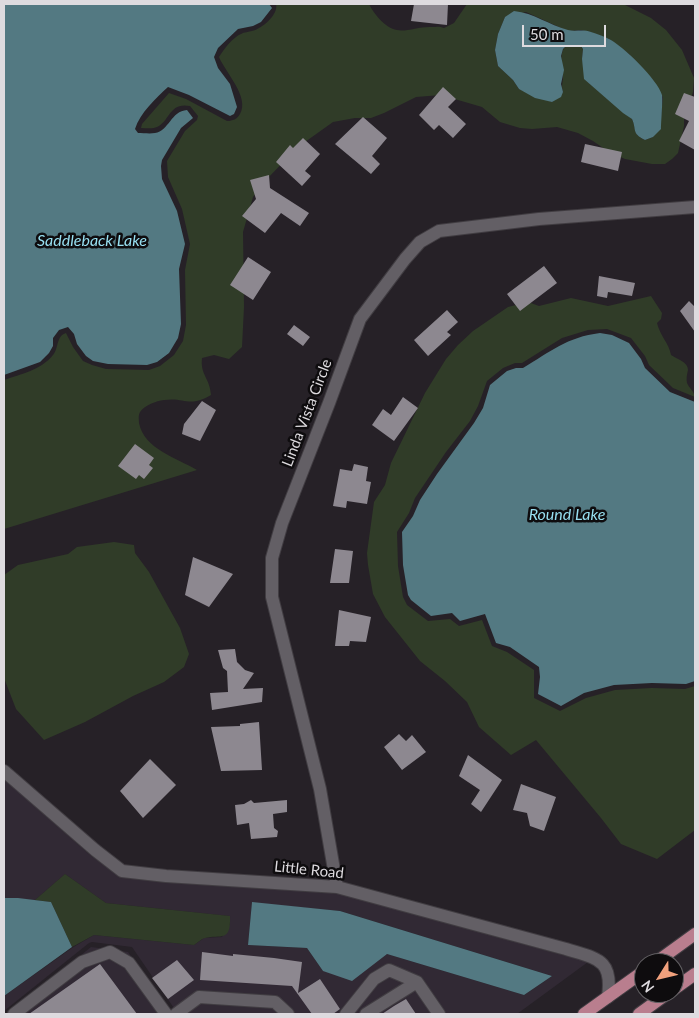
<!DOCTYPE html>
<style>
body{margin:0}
#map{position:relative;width:699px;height:1018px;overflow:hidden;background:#262127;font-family:Lato,sans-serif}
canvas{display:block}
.frame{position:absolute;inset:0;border:5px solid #dedbdf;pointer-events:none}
.north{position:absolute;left:634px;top:953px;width:50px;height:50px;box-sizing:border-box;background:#0e0c0e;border:1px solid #615f62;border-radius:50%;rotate:234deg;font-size:14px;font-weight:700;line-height:20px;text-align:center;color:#dedbdf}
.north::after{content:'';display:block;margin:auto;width:18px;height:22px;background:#f1a17d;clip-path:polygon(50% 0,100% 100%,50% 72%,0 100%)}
.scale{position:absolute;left:522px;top:25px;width:84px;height:22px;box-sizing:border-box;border:2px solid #dedbdf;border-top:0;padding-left:6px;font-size:15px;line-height:18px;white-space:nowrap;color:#dedbdf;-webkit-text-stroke:4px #0e0c0e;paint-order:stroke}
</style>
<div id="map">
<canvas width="699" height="1018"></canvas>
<div class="frame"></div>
<div class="north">N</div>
<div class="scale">50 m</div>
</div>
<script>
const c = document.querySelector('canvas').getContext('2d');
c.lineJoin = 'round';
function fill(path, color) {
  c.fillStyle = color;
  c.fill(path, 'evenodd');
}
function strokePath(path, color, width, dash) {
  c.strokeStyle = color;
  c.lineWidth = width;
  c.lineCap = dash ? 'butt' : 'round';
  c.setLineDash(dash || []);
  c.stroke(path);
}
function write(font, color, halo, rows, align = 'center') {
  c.font = font + ' Lato,sans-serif';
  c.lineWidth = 5;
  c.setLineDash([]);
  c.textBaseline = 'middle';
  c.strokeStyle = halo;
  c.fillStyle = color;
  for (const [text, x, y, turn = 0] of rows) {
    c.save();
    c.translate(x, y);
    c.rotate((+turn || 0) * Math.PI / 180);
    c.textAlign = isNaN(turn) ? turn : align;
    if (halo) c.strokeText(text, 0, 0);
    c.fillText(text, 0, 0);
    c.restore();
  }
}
const built = new Path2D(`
 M4 779 90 855 121 877 165 882 332 893 333 894 337 893 588 962 517 1014H178L132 947 92 942 89 943 4 1011V996L72 948 94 935 194 945 204 938 222 937 230 924 229 916 106 903 65 874 35 900 4 898ZM252 903 340 911 552 976 524 995 387 954 323 971 307 948 248 945Z
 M91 947 128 952 172 1014H8Z`);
const green = new Path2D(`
 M276 4H369C374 14 385 28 397 30 406 32 421 26 432 27 437 27 439 26 444 28L454 23 467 4H623L651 18 666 30 682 50 694 78 693 92 684 119V126L678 153 672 159 665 164H652L625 159 609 152 593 141 578 133 557 127 532 129 520 128 500 122 482 107 441 95 416 97 384 113 371 118H355L333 122 298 147 265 181 253 197 243 232 244 307 242 347 229 359 214 355 202 358C200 375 210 378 211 395 189 408 185 397 164 400 156 401 145 405 140 412 138 416 139 419 139 423 144 449 177 458 197 470L4 529V380C21 374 41 370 53 355 59 348 56 336 66 333L73 347 83 361 92 365 106 369 149 370 160 366 174 355 183 341 186 325 185 270 190 244 182 209 168 177 167 161 185 131 197 120 198 116 190 106C169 102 170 121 157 127 153 129 146 128 141 128L142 124 169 93 186 99 227 121C233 121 237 119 240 114 250 97 225 72 219 57 223 50 233 37 241 34 244 32 249 32 252 31 262 29 279 14 276 4ZM526 12 559 27 569 31 581 30 590 32 609 39 629 54 663 97 661 116 653 137 645 140C632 134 637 130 632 119L589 83 582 59 583 49 581 46 566 45C558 55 563 65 563 76 563 83 561 85 563 92L552 102 519 89 513 80 498 66 495 50 498 34 505 17Z
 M651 296 662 313 661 319 657 323C660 336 669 343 671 355 677 359 688 362 688 370 687 374 686 379 687 383 689 388 694 391 695 397L673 388 649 365 645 356 631 338 607 329 588 330 562 338 522 363H515L503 368 487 381 478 406 470 421 446 452 415 498 409 513 397 532 398 566 403 597 407 605 428 621 450 619 459 626 482 620 492 646 507 652 534 670V698L560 711 586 698 615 690 652 688 685 689 695 686V830L657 859 621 844 601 818 536 740 511 755 479 727 467 702 445 681 420 661 385 617 373 594 368 565 367 553 374 502 385 485 391 463 425 393 446 359 458 345 473 331 508 307 528 302 539 306 571 298 608 306Z
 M114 542 134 545 135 553 149 572 180 628 189 654 184 667 164 682 133 696 85 722 44 740 16 709 4 678V575L18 565 68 554 77 547Z
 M65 874 106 903 230 916C231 943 221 934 205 938 201 939 197 943 194 945L94 935 72 947 51 902 35 900Z`);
const water = new Path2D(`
 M4 4H269L272 8 261 22 253 26 238 29 218 48 214 57 218 68 230 84 237 107 234 114 230 116 189 95 168 87C156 98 140 113 135 129L138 133C143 133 150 134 155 133 169 131 171 111 187 110L193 118 181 128 162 160 161 166 162 179 177 211 185 244 179 269 181 324 178 338 169 353 157 362 147 365 108 364 93 361 86 356 77 344 74 334 68 327 59 330 53 338V346L49 353 40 362 4 375Z
 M514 11C534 13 549 25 568 30 575 32 583 29 591 32 597 34 604 36 609 39 623 46 658 80 662 95 663 99 661 123 661 129L653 137 645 140C631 133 637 130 632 119L623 113 584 79 582 59 583 49 581 46 567 45 563 49 561 56 564 70 561 84 563 92 561 97 552 102 535 98 519 89 513 80 498 66 495 50 498 34 505 17Z
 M600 333 612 335 629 343 641 359 645 368 670 392 695 402V681L686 684 652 683 614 685 584 693 561 706 538 694 540 677 539 667 510 647 496 643 485 614 460 621 452 613 431 616 411 600 408 595 403 565 402 532 413 516 420 500 437 474 474 423 483 408 490 385 507 371 516 368H523C550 352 567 337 600 333Z
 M4 898H18L51 902 72 947 4 996Z
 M252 902 340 911 552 976 524 995 387 954 352 981 323 971 307 948 248 945Z`);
const building = new Path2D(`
 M414 4H448L447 25 411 21Z
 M443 87 456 99 448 107 466 124 453 138 439 125 434 130 419 115Z
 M684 93 695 97V150L679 141 689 121 675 114Z
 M363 117 387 138 372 156 380 164 371 174 335 144Z
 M303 138 320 154 305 171 311 176 302 186 276 162 290 145 293 148Z
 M585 144 622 152 618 171 581 162Z
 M269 175 270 188 309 213 300 226 281 213 265 233 242 216 256 199 250 180Z
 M248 257 271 272 253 300 230 285Z
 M544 266 557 283 520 311 507 294Z
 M599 276 635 283 632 296 608 292 607 298 597 296Z
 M689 301 695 307V332L680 311Z
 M447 310 458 322 447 332 451 335 428 356 414 340Z
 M294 325 310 337 303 346 287 334Z
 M403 397 418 408 394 441 372 425 383 409 391 415Z
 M202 401 216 410 200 441 182 434 184 424Z
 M135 444 154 458 149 465 153 468 144 479 139 475 136 479 118 466Z
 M354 464 368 467 366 481 371 482 367 504 347 501 346 508 333 506 340 469 352 471Z
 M335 549 353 551 349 583H330Z
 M193 557 233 574 209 607 185 595Z
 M339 610 371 617 366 642 350 641 349 646H335Z
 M235 649 237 662 245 670 254 673 243 689 263 688 262 702 212 710 210 693 228 692 227 671 223 668 218 650Z
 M259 722 262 770 221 771 211 727 240 726V724Z
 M399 734 406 741 412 735 426 752 402 770 384 747Z
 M468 755 502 780 481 812 471 804 480 790 459 776Z
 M150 759 176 785 143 818 120 791Z
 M521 784 556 797 544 831 530 826 527 813 513 810Z
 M251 800 254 803 287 800V812L273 814 274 828 278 831 277 837 251 839 249 823 237 825 235 805 244 804Z
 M202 952 233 956V954L274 958 302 962 298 993 320 979 340 1009 333 1014H312L292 986 200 980Z
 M177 960 194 980 168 999 152 978Z
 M100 964 137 1014H29Z
 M406 999 416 1014H382L394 1006Z`);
const minor = new Path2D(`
 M4 771 95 850 122 871 166 876 337 887 566 949C598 959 613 959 608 997
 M337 887 320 789 272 597V558L282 523 329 403 360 319 405 259 420 242 439 231 539 219 695 207
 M14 1014 82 962 110 952 129 963 166 1014
 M176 1014 199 997 275 1002 288 1014
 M346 1014 374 979 389 970 417 982 439 1014
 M366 1014 417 982`);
const major = new Path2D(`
 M655 963 695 934
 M674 989 695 974
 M584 1014 644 971
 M639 1014 668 993`);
const streetNames = [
 ["Linda Vista Circle",307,413,-69],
 ["Little Road",309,870,6]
];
const waterNames = [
 ["Saddleback Lake",92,241],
 ["Round Lake",567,515]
];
fill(built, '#312934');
fill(green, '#303c28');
fill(water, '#537982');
fill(building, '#8d8890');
strokePath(minor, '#413d42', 14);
strokePath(major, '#413d42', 14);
strokePath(minor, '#635f65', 12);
strokePath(major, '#b97e8e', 12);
write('15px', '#dedbdf', '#0e0c0e', streetNames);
write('italic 16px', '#97dff0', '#0e0c0e', waterNames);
</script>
